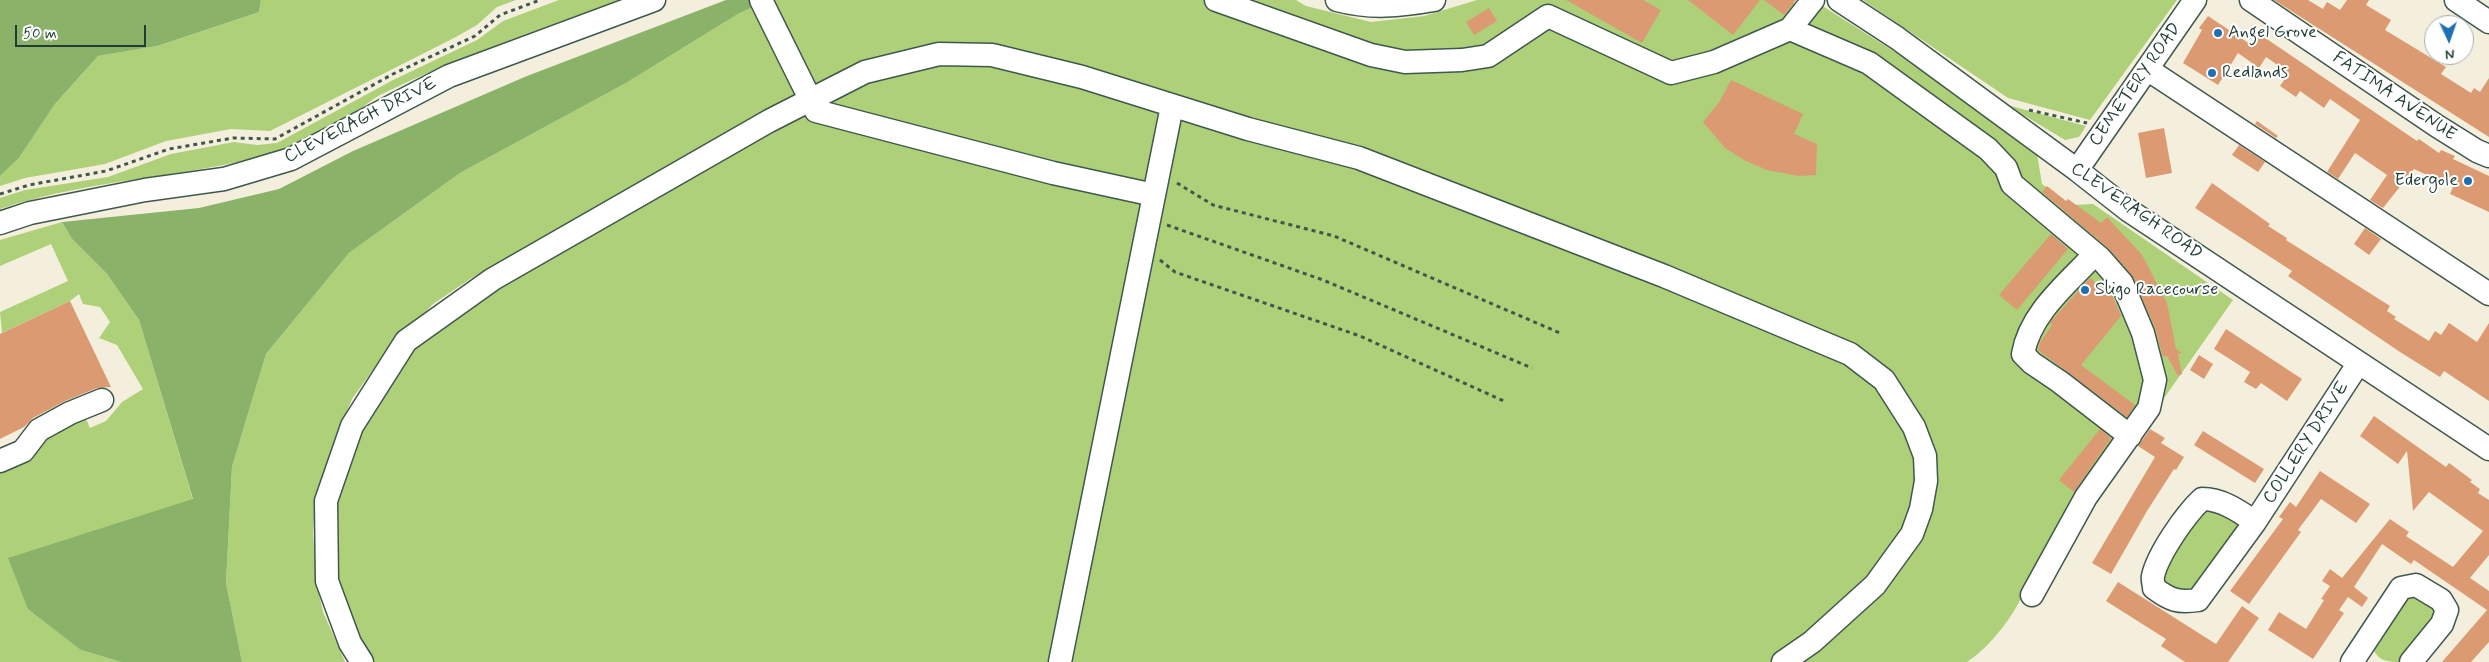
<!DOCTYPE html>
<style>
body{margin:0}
#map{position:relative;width:2489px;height:662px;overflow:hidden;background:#f4efdd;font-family:Mynerve,sans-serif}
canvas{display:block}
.north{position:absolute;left:2424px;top:15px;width:50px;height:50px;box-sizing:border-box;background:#fff;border:1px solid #a5b1ae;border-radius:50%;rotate:177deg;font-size:14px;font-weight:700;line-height:20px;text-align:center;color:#1f3d34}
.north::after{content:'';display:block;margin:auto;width:18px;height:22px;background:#1f6fb2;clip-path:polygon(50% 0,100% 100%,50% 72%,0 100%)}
.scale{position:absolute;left:15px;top:25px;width:131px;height:22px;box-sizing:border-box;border:2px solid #1f3d34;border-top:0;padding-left:6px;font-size:15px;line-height:18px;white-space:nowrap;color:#1f3d34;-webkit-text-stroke:4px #fff;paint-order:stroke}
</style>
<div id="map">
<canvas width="2489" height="662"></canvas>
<div class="north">N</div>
<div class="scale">50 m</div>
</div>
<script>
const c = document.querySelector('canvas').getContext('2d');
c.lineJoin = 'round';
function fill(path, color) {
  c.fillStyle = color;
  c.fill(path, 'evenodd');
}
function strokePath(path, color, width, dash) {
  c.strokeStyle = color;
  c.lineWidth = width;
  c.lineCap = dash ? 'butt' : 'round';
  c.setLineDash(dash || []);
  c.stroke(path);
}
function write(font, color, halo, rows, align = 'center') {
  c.font = font + ' Mynerve,sans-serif';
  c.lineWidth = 4;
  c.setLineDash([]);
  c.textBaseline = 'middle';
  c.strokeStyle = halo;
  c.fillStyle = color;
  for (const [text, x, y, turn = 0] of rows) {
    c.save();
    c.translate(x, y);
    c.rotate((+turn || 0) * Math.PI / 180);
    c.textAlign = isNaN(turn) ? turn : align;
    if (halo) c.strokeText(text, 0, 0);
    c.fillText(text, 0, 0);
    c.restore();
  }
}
const green = new Path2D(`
 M261 0H516L497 7 477 25 454 38 270 131 231 129 166 141 105 164 25 178 0 186V176L19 158 55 104 98 56 157 46 259 12Z
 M559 0H621C541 29 459 56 382 94 369 100 358 113 346 121 330 130 309 142 292 148 197 178 95 177 0 209V198L25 190 108 177 171 154 234 142 257 145 277 143 393 80 477 40 503 21Z
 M768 0H1296L1306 6 1371 22 1424 16 1477 0H1789L1801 8 1821 5 1928 73 2037 154 2042 184 2071 205 2093 204 2233 300 2103 485 2043 599 2024 592C2013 617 1990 647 1967 662H1801L1833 637 1888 587 1923 536 1936 493 1937 477 1932 452 1903 388 1420 177 935 44 538 240 470 279 433 304 382 357 352 399 330 452 322 487 315 504 313 533 317 585 323 612 345 662H242L226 583 232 467 266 354 349 253 460 173 626 83 738 14Z
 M1863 0H2177L2090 120 2008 98Z
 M940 58 992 59 1147 103 1161 116 1341 158 1847 356 1878 382 1922 463 1917 509 1880 569 1775 662H371L357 641 335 579 331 511 359 425 415 341 494 281 871 74Z
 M2007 105 2086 126 2079 137 2065 140Z
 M62 222 72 239 107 274 139 320 193 500 9 558 81 650 121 662H0V470L38 444 75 414 87 421 90 428 106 421 122 402 143 389 117 345 99 338 110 322 100 307 83 304 79 294 70 301 2 333 0 312 68 281 51 244 0 266V240Z
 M2209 505 2239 522 2240 529 2196 594 2168 589 2162 577 2179 541Z
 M2415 591 2437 612 2402 662C2389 662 2378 662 2373 648L2407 594Z`);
const forest = new Path2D(`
 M0 0H261L259 12 157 46 98 56 55 104 19 158 0 176Z
 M726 0H768L738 14 626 83 460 173 349 253 266 354 232 467 226 583 242 662H121L81 650 28 609 8 558 193 499 139 320 107 274 72 239 62 222 199 208 279 189 353 151 527 76Z`);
const building = new Path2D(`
 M1566 0H1643L1661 10 1642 43Z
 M1688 0H1760L1733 35Z
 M1764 0H1796L1784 15Z
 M2274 0H2308L2323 9 2327 2 2340 10 2347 0H2369L2366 5 2391 20 2385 30 2446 67 2441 74 2471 93 2474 88 2480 92 2489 78V137Z
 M1489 8 1497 21 1474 35 1466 22Z
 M2208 16 2250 44 2258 33 2417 141 2419 139 2439 153 2441 150 2455 156 2453 159 2489 176V212L2450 194 2453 187 2414 169 2383 208 2370 200 2387 175 2355 153 2338 179 2327 172 2360 120 2330 99 2324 108 2300 91 2296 97 2280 86 2289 73 2266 57 2259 68 2238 53 2218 85 2183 63 2202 30 2199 28Z
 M1731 80 1803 114 1794 134 1817 144 1816 175 1799 176 1767 170 1744 160 1725 148 1703 122 1720 101Z
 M2257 121 2278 136 2276 138 2255 124Z
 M2164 128 2172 173 2146 178 2138 133Z
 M2239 145 2265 162 2258 172 2232 155Z
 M2212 183 2270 224 2268 226 2287 238 2286 240 2390 306 2387 311 2396 317 2394 319 2429 341 2435 331 2441 335 2449 323 2477 342 2489 323V401L2444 371 2440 377 2400 352 2288 276 2292 271 2195 208Z
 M2047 186 2066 201 2068 199 2101 223 2107 217 2142 255 2167 303 2176 349 2182 353 2178 354 2182 374 2178 376 2167 356 2163 357 2155 328 2132 275 2108 248 2042 192Z
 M2365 228 2381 239 2369 255 2354 244Z
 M2051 234 2068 249 2017 310 1999 295Z
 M2090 278 2113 297 2121 316 2081 365 2135 405 2127 417 2038 350 2041 341 2052 325 2050 323 2052 320Z
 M70 301 111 387 97 388 65 401 33 418 24 427 0 439V334Z
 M2226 329 2302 379 2287 401 2261 383 2256 389 2244 382 2250 372 2214 349Z
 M2199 355 2213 364 2204 379 2190 370Z
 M2374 416 2446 467 2449 463 2472 480 2470 482 2480 489 2478 493 2489 500V555L2470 578 2489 591V642L2471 662H2442L2487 610 2414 560 2411 564 2382 544 2354 587 2368 598 2362 607 2348 597 2339 610 2344 613 2313 659 2268 630 2279 612 2306 629 2324 600 2321 599 2330 586 2322 581 2330 569 2342 578 2390 519 2409 532 2406 536 2453 567 2483 531 2429 492 2413 511 2407 451 2398 464 2360 436Z
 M2100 429 2111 438 2074 492 2059 480Z
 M2150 429 2165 438 2161 443 2184 457 2176 470 2174 469 2147 511 2111 574 2092 563 2155 457 2138 446Z
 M2203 431 2264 469 2255 483 2194 445Z
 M2320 471 2370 504 2356 523 2321 499 2298 530 2301 532 2249 604 2230 591 2283 519 2279 517 2290 502 2296 507Z
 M2118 582 2216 644 2242 606 2259 618 2228 662H2185L2161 646 2166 639 2106 601Z`);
const path = new Path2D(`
 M2029 110 2087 123
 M1177 183 1213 205 1334 236 1560 333
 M0 194 29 185 106 171 169 149 233 138 275 139 393 74 475 36 500 15 540 0
 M1167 225 1323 280 1532 368
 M1160 260 1175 272 1360 336 1506 402`);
const minor = new Path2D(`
 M761 0 816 111 1053 173 1154 195
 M1216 0 1371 55 1405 62 1462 60 1488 56 1548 16 1671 73 1714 62 1790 29 1813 0
 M1337 0C1371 9 1400 6 1434 0
 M1839 0 1897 38 2077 170 2128 210 2489 449
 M2251 0 2437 126 2477 151 2489 156
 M2456 0 2489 22
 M1790 29 1869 63 1988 149 2006 168 2012 184 2100 258 2122 283 2143 333 2155 380 2149 408 2086 497 2032 595
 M2147 69 2489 294
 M2077 170 2195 0
 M0 223 30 213 145 190 224 179 291 159 449 76 654 0
 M2095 254C2068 283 2030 313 2023 354L2032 363 2060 382 2130 436
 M0 461 23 451 39 430 70 413 102 400
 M2255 522C2239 511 2222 499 2202 499 2185 515 2158 554 2153 576 2152 580 2154 584 2154 588 2170 600 2178 603 2198 600L2255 522 2358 364
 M362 662 350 643 327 581 326 501 352 426 406 341 493 279 769 121 865 72 939 54 992 55 1082 77 1248 129 1359 158 1664 276 1850 354 1884 380 1914 427 1925 456 1926 481 1921 509 1912 534 1875 585 1812 642 1783 662
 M1060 662 1172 106
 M2352 662 2401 588 2416 585 2441 600 2447 610 2442 624 2411 662`);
const markers = [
 [2218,33,5,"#1f6fb2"],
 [2212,73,5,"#1f6fb2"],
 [2468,181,5,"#1f6fb2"],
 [2085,290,5,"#1f6fb2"]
];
const poiNames = [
 ["Angel Grove",2228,33],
 ["Redlands",2222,73],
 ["Edergole",2458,181,"right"],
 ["Sligo Racecourse",2095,290]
];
const streetNames = [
 ["CEMETERY ROAD",2136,85,-55],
 ["FATIMA AVENUE",2394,97,34],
 ["CLEVERAGH DRIVE",361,121,-27],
 ["CLEVERAGH ROAD",2136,212,35],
 ["COLLERY DRIVE",2307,443,-57]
];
fill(green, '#aed079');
fill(forest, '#8ab269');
fill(building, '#db9a72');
strokePath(minor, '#3f584d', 25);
strokePath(path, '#3f584d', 3, [4, 4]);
strokePath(minor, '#fff', 22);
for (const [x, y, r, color] of markers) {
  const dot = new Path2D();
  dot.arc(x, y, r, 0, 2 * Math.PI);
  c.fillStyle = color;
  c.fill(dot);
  strokePath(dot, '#fff', 2);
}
write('18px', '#1f3d34', '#fff', poiNames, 'left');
write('18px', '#1f3d34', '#fff', streetNames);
</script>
